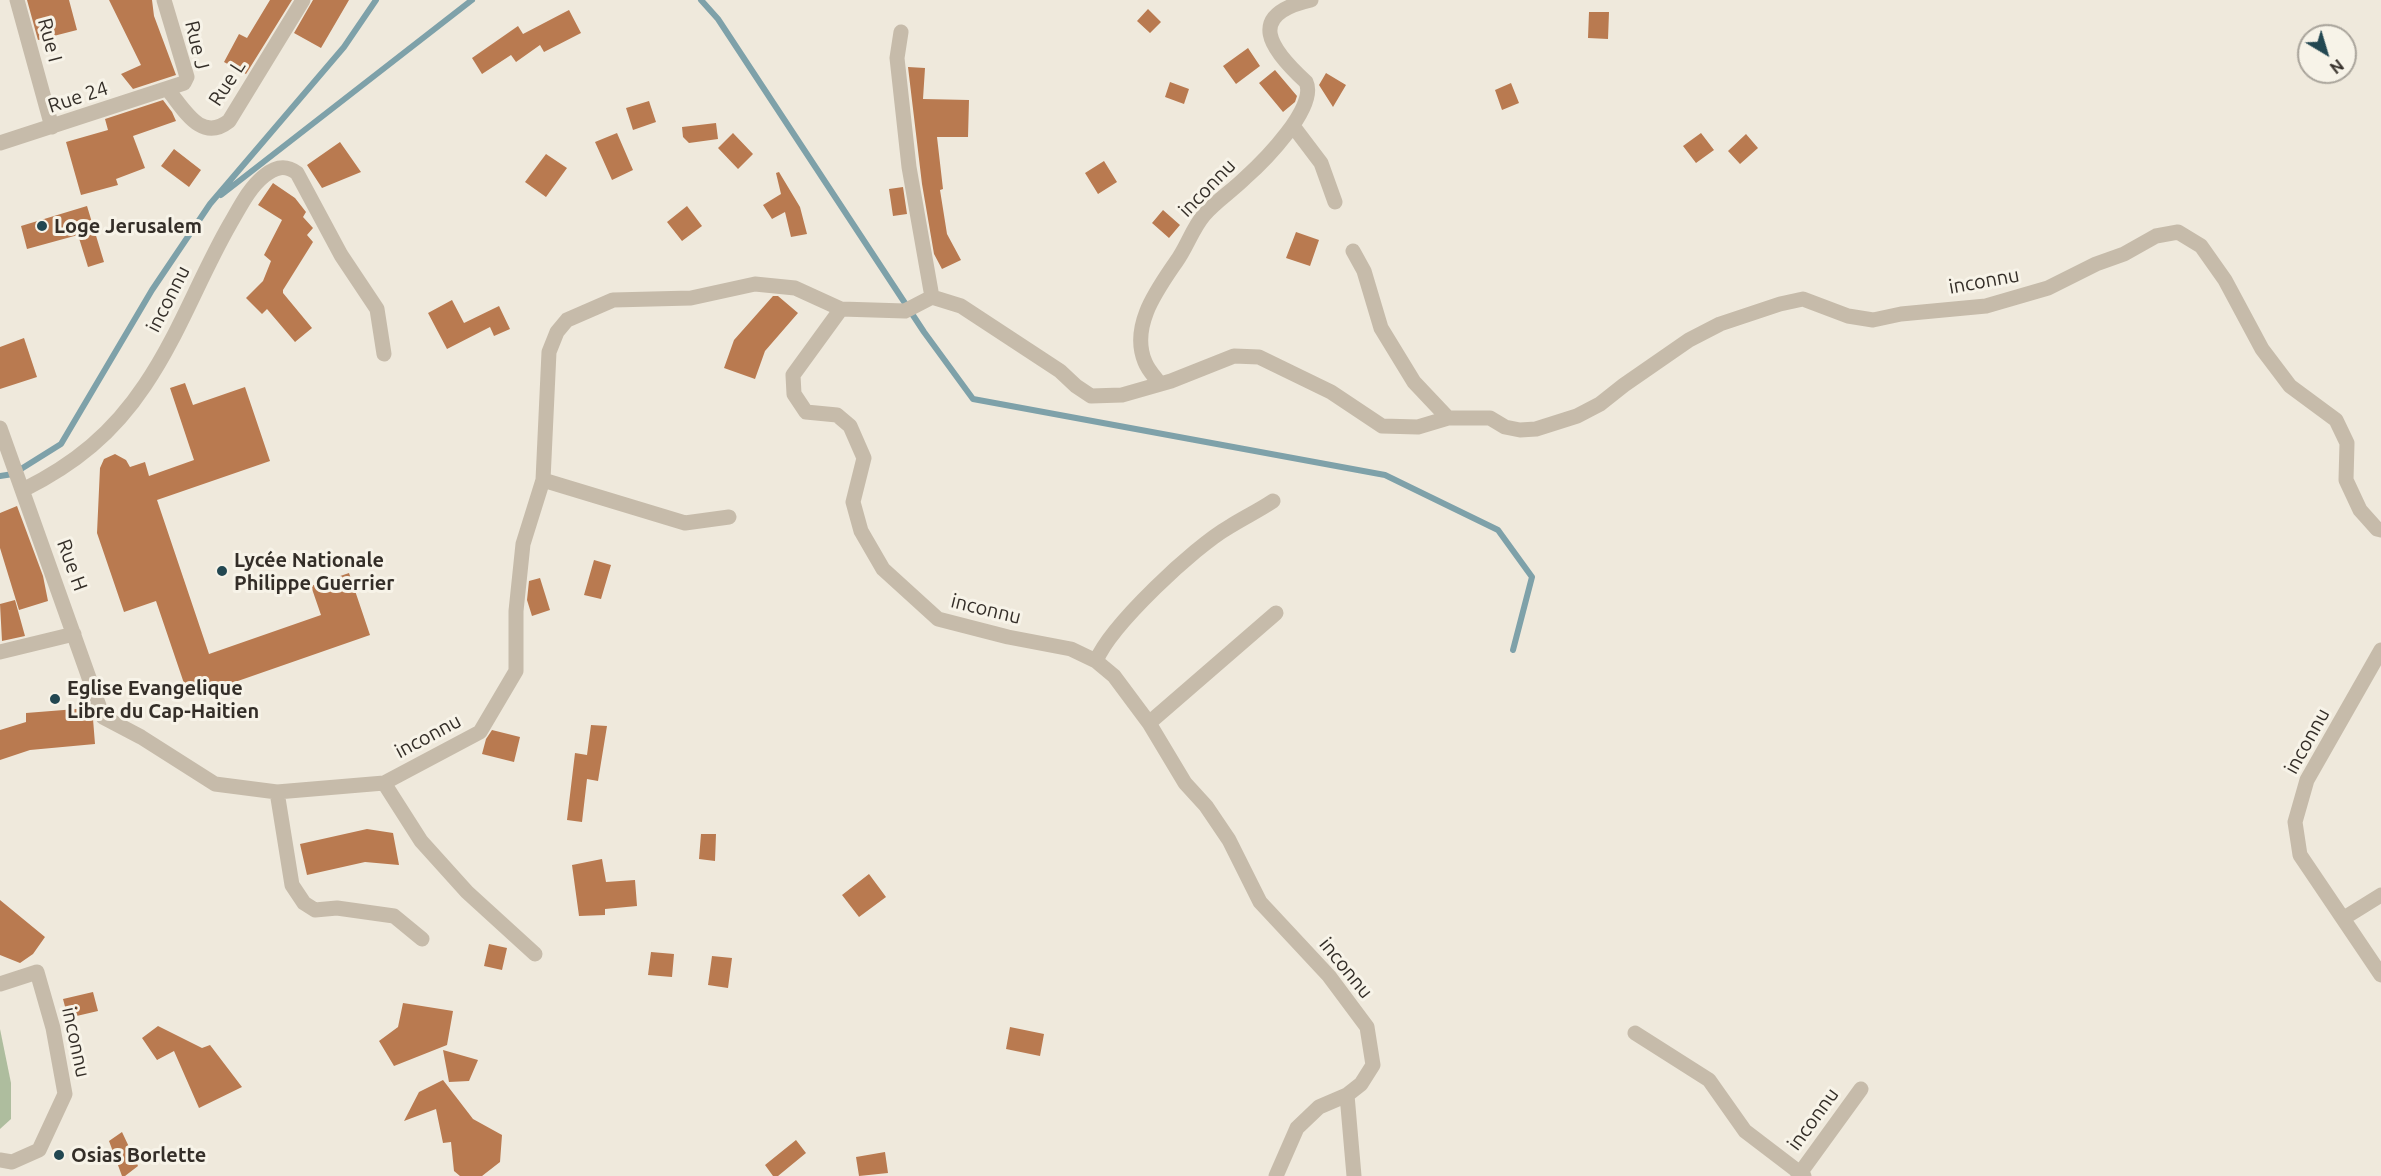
<!DOCTYPE html>
<meta charset="utf-8">
<style>
body{margin:0}
#map{position:relative;width:2381px;height:1176px;overflow:hidden;background:#efe9dc;font-family:Ubuntu,sans-serif}
canvas{display:block}
.north{position:absolute;left:2297px;top:24px;width:60px;height:60px;box-sizing:border-box;background:#f7f3e8;border:2px solid #a9a49b;border-radius:50%;rotate:142deg;font-size:16px;font-weight:700;line-height:24px;text-align:center;color:#342e28}
.north::after{content:'';display:block;margin:auto;width:21px;height:27px;background:#224751;clip-path:polygon(50% 0,100% 100%,50% 72%,0 100%)}
</style>
<div id="map">
<canvas width="2381" height="1176"></canvas>
<div class="north">N</div>
</div>
<script>
const c = document.querySelector('canvas').getContext('2d');
c.lineJoin = 'round';
function fill(path, color) {
  c.fillStyle = color;
  c.fill(path, 'evenodd');
}
function strokePath(path, color, width, dash) {
  c.strokeStyle = color;
  c.lineWidth = width;
  c.lineCap = dash ? 'butt' : 'round';
  c.setLineDash(dash || []);
  c.stroke(path);
}
function write(font, color, halo, rows, align = 'center') {
  c.font = font + ' Ubuntu,sans-serif';
  c.lineWidth = 6;
  c.setLineDash([]);
  c.textBaseline = 'middle';
  c.strokeStyle = halo;
  c.fillStyle = color;
  for (const [text, x, y, turn = 0] of rows) {
    c.save();
    c.translate(x, y);
    c.rotate((+turn || 0) * Math.PI / 180);
    c.textAlign = isNaN(turn) ? turn : align;
    if (halo) c.strokeText(text, 0, 0);
    c.fillText(text, 0, 0);
    c.restore();
  }
}
const green = new Path2D(`
 M0 1029 11 1083V1119L0 1129Z`);
const stream = new Path2D(`
 M701 0 718 19 924 332 973 399 1385 475 1498 530 1532 577 1513 650
 M221 195 472 0
 M0 476 13 474 61 444 152 290 210 204 344 47 376 0`);
const building = new Path2D(`
 M27 0H69L77 30 38 40Z
 M109 0H152L154 16 176 75 133 89 121 74 141 65Z
 M270 0H292L246 74 224 62 239 34 247 38Z
 M313 0H349L321 48 294 33Z
 M1148 9 1161 22 1150 33 1137 21Z
 M569 10 581 33 544 52 540 45 516 62 511 55 482 74 472 58 518 26 523 34Z
 M1589 12H1609L1608 39 1588 38Z
 M1248 48 1260 66 1236 84 1223 66Z
 M908 67 925 68 923 99 969 100 968 137H937L943 189 940 190 947 234 961 260 942 269 934 254 922 184Z
 M1275 70 1297 96 1295 102 1283 112 1259 83Z
 M1326 73 1346 85 1333 107 1319 85Z
 M1170 82 1189 89 1184 104 1165 97Z
 M1511 83 1519 103 1502 110 1495 90Z
 M163 100 172 112 176 121 133 136 145 168 116 179 118 185 81 195 66 142 108 130 105 119Z
 M649 101 656 122 633 130 626 108Z
 M716 123 718 139 689 143 683 137 682 127Z
 M617 133 633 170 612 180 595 142Z
 M733 133 753 154 738 169 718 148Z
 M1701 133 1714 150 1696 163 1683 146Z
 M1746 134 1758 148 1740 164 1728 151Z
 M340 142 361 172 322 188 307 165Z
 M174 149 201 170 189 187 161 166Z
 M546 154 567 168 546 197 525 182Z
 M1104 161 1117 182 1098 194 1085 173Z
 M779 172 800 207 807 234 791 237 785 212 772 219 763 205 781 194 776 173Z
 M273 183 295 198 306 212 303 217 313 228 307 235 313 242 283 290V293L312 328 295 342 267 309 262 314 246 298 263 281 271 261 264 255 282 220 258 205Z
 M903 187 907 214 893 216 889 189Z
 M87 206 104 262 88 267 78 235 27 249 21 226Z
 M687 206 702 226 682 241 667 222Z
 M1163 210 1180 225 1169 238 1152 223Z
 M1296 232 1319 240 1310 266 1286 258Z
 M773 296H778L798 313 765 351 755 379 724 368 734 340Z
 M452 300 464 323 499 306 510 329 494 336 490 327 447 349 428 313Z
 M24 338 37 377 0 389V347Z
 M185 383 193 405 245 387 270 461 157 500 209 654 321 615 311 586 349 573 370 635 189 698 156 601 124 612 97 533 100 468 104 459 115 454 126 460 130 467 145 462 149 476 194 460 170 388Z
 M17 506 43 576 48 601 19 610 0 548V513Z
 M594 560 611 565 601 599 584 595Z
 M540 578 550 610 532 616 527 600 529 581Z
 M15 600 25 636 2 641 0 604Z
 M89 708 93 719 95 744 30 750 0 760V730L26 722V713Z
 M591 725 607 726 598 781 587 779 582 822 567 820 575 753 587 755Z
 M492 730 520 737 514 762 482 754 486 739Z
 M367 829 393 833 399 865 365 862 307 875 300 844Z
 M701 834H716L715 861 699 859Z
 M602 859 606 882 635 880 637 906 605 909V915L579 916 572 865Z
 M869 874 886 897 859 917 842 895Z
 M0 900 45 937 33 954 20 963 0 955Z
 M489 944 507 948 502 970 484 966Z
 M651 952 674 954 672 977 648 975Z
 M712 956 732 958 728 988 708 985Z
 M93 992 98 1011 68 1018 63 999Z
 M403 1003 453 1011 447 1045 394 1066 379 1041 398 1027Z
 M158 1026 202 1048 210 1045 242 1087 199 1108 174 1051 157 1060 142 1038Z
 M1010 1027 1044 1034 1040 1056 1006 1049Z
 M443 1050 478 1060 469 1081 449 1082Z
 M443 1080 473 1119 502 1135 500 1162 482 1176H460L454 1171 451 1142 443 1143 436 1109 404 1121 419 1092Z
 M122 1132 138 1166 125 1176H122L109 1141Z
 M796 1140 806 1153 778 1176H773L765 1165Z
 M885 1152 888 1173 859 1176 856 1157Z`);
const minor = new Path2D(`
 M17 0 52 127
 M901 32 897 58 909 167 932 297
 M168 90C184 109 201 143 229 121L303 0
 M1293 126 1321 163 1335 202
 M0 143 184 83 187 77 164 0
 M1353 251 1364 271 1381 328 1414 382 1448 418
 M841 309 793 375 794 394 806 412 837 415 850 426 864 458 853 502 861 531 883 569 938 619 1008 637 1071 649 1096 661 1114 676 1149 723 1185 783 1206 806 1229 840 1260 902 1329 976 1367 1027 1373 1065 1361 1084 1347 1095 1319 1107 1297 1128 1276 1176
 M1160 384C1155 377 1148 370 1145 362 1130 326 1157 290 1176 262 1187 247 1192 229 1204 215 1216 201 1232 191 1245 178 1263 162 1318 107 1306 82 1270 49 1245 15 1311 0
 M0 428 103 717 141 737 215 784 277 792 384 783 480 732 516 671V611L523 544 543 480 549 352 557 332 567 320 613 300 691 298 755 284 795 288 841 309 905 311 932 297 961 306 1060 371 1076 386 1091 396 1122 395 1171 381 1234 356 1259 357 1331 392 1382 426 1418 427 1448 418H1490L1505 427 1520 430 1536 429 1577 416 1600 404 1624 385 1689 340 1720 324 1780 304 1803 299 1848 316 1873 320 1901 314 1986 306 2048 288 2096 264 2124 254 2156 236 2178 232 2201 246 2225 280 2262 349 2290 386 2336 420 2347 443 2346 480 2360 510 2377 529 2381 530
 M543 480 685 523 729 517
 M23 490C75 464 113 433 145 385 179 335 200 276 230 224 240 207 249 188 264 176 275 167 285 164 297 173L341 255 377 309 384 354
 M2381 650 2307 780 2295 822 2300 855 2381 975
 M0 652 74 634
 M1096 661C1111 625 1194 547 1229 527 1243 518 1258 511 1273 501
 M1149 723 1276 613
 M384 783 421 841 467 892 535 954
 M277 792 292 885 304 903 315 910 337 908 394 916 422 939
 M2344 918 2381 895
 M0 984 37 972 53 1028 65 1094 39 1150 12 1162 0 1160
 M1635 1033 1709 1080 1745 1131 1804 1176
 M1347 1095 1354 1176
 M1798 1176 1861 1089`);
const markers = [
 [42,226,6,"#224751"],
 [222,571,6,"#224751"],
 [55,699,6,"#224751"],
 [59,1155,6,"#224751"]
];
const streetNames = [
 ["Rue I",50,40,75],
 ["Rue J",197,45,77],
 ["Rue L",227,83,-57],
 ["Rue 24",78,97,-18],
 ["inconnu",1207,188,-46],
 ["inconnu",1984,281,-10],
 ["inconnu",168,299,-63],
 ["Rue H",72,565,70],
 ["inconnu",986,609,14],
 ["inconnu",428,736,-28],
 ["inconnu",2307,741,-61],
 ["inconnu",1346,968,51],
 ["inconnu",76,1042,78],
 ["inconnu",1813,1119,-54]
];
const poiNames = [
 ["Loge Jerusalem",54,226],
 ["Lycée Nationale",234,560],
 ["Philippe Guerrier",234,583],
 ["Eglise Evangelique",67,688],
 ["Libre du Cap-Haitien",67,711],
 ["Osias Borlette",71,1155]
];
fill(green, '#aebd9e');
strokePath(stream, '#7ea1a9', 6);
fill(building, '#b97a50');
strokePath(minor, '#c6bbaa', 15);
for (const [x, y, r, color] of markers) {
  const dot = new Path2D();
  dot.arc(x, y, r, 0, 2 * Math.PI);
  c.fillStyle = color;
  c.fill(dot);
  strokePath(dot, '#f7f3e8', 2);
}
write('20px', '#342e28', '#f7f3e8', streetNames);
write('bold 20px', '#342e28', '#f7f3e8', poiNames, 'left');
</script>
